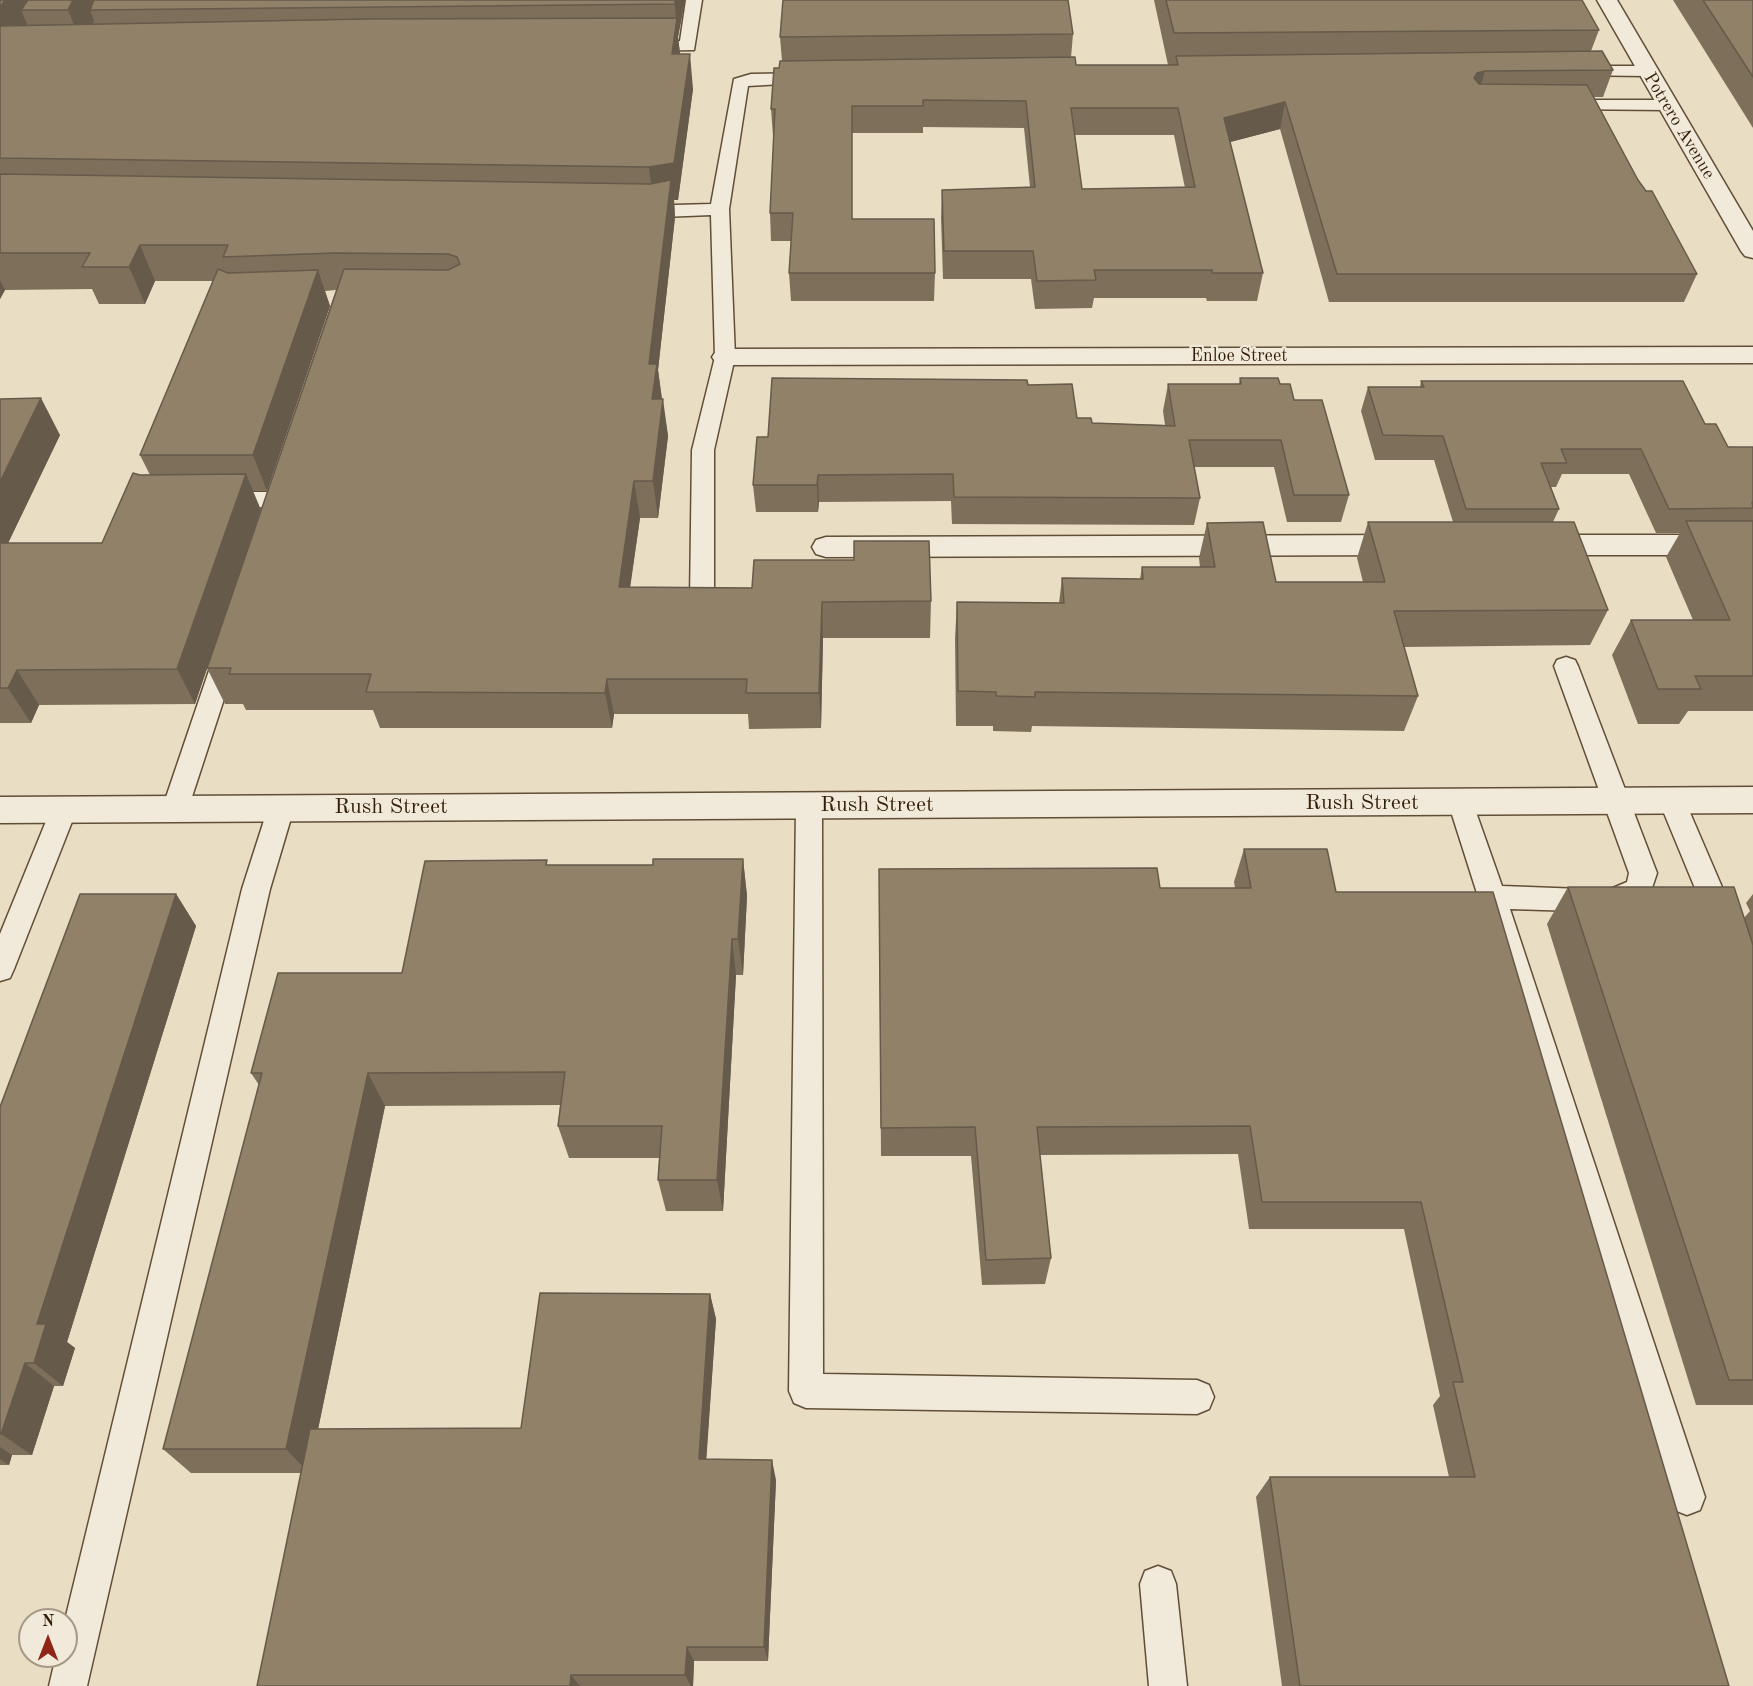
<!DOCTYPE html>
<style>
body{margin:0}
#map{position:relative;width:1753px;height:1686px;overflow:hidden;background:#e9ddc4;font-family:"Old Standard TT",serif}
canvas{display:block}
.north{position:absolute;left:18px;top:1608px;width:60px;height:60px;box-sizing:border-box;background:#f1e9d9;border:2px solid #a59885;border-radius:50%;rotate:0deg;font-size:16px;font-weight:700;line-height:24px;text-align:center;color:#341e07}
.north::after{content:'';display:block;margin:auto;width:21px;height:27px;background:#8f2418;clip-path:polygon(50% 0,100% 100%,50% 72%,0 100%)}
</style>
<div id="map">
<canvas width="1753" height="1686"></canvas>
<div class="north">N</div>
</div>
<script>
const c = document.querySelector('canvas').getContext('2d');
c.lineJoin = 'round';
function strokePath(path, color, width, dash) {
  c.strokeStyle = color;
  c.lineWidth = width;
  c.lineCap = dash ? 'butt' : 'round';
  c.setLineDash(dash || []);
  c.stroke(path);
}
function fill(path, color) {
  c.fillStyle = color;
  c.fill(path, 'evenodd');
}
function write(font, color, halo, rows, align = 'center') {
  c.font = font + ' "Old Standard TT",serif';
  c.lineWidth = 4.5;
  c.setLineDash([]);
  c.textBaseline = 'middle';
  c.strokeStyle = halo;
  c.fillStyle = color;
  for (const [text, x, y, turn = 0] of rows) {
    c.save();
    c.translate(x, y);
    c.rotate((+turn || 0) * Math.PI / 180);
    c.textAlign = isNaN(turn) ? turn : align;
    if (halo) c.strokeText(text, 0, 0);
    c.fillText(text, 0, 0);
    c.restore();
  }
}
const service = new Path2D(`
 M686 0H702L694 50 637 51 635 47 637 43 643 42 680 41Z
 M1575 66H1646L1655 71 1646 76 1569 75 1566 71 1569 67Z
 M811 73 817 74 820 78 817 82 748 86 729 209 735 357 714 450V600L710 606 702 608 694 606 690 600 692 450 715 357 711 215 639 218 630 212 639 206 711 204 734 79 751 74Z
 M1563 100H1667L1676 105 1667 110 1557 109 1554 105Z
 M219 492H278L286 495 289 500 286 505 278 508 211 505 208 500 211 495Z
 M228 641 237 644 240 650 188 809 184 816 175 819 166 816 162 809 216 650 219 644Z
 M1566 657 1575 660 1578 666 1657 873 1649 897 1610 912 1510 909 1705 1497 1700 1510 1687 1515 1674 1510 1669 1497 1448 802 1452 795 1461 792 1470 795 1502 886 1608 890 1627 882 1629 873 1554 666 1557 660Z
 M1672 791 1681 794 1685 801 1737 922 1733 930 1723 934 1713 930 1709 922 1659 801 1663 794Z
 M809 795 818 798 822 805 823 1374 1197 1380 1209 1385 1214 1397 1209 1409 1197 1414 806 1408 794 1403 789 1391 796 805 800 798Z
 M281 798 290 801 294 808 270 889 87 1686H49L56 1656H66L65 1620 242 889 268 808 272 801Z
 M64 799 73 802 77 809 14 969 10 978 0 981V934L51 809 55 802Z
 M1158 1566 1171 1571 1176 1584 1187 1686H1149L1140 1584 1145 1571Z`);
const minor = new Path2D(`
 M1753 347V363L725 365 716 363 712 357 716 351 725 349Z
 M1406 535 1416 538 1420 545 1416 552 1406 555 826 557 816 554 812 547 816 540 826 537Z
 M1539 535H1753V555H1539L1529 552 1525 545 1529 538Z`);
const tertiary = new Path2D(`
 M1597 0H1617L1753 231V258L1745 256 1741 251Z
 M1753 787V813L0 823V797Z`);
const wall = new Path2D(`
 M0 0H685L678 37 680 54 693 89 678 200H674L675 217 658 370 662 399 668 436 658 518H640L630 587 931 601 930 638H823L821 728 749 729 748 714H614L612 728H380L373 710H246L243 704H225L207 668 195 704 39 705 31 723H0V399L60 435 8 543H102L140 475H150L140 455 213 281H155L145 304H99L92 289 5 290 0 299ZM336 290 218 638 253 491H267L330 306 325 291Z
 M1154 0H1582L1599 30 1591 51 1613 70 1603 97H1594L1638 180 1697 274 1684 302H1329L1280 129 1230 142 1263 273 1257 301H1207L1206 298H1094L1092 308 1035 309 1031 279H943L941 218 942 190 1030 187 1024 128 923 127V133H852V219L935 273 934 301H791L789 273 791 241H771L770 213 774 136H773L771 109 779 68 782 61 780 37 1073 34 1071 58 1076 65H1168ZM1075 135H1174L1185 188 1082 189Z
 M1673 0H1753V128Z
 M1240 378 1280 384 1294 400 1349 495 1341 522H1287L1274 467H1194L1200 498 1194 525 952 524 951 501 819 502 818 512H756L753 485 768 437 1028 385 1077 418 1092 423 1165 425 1163 411 1168 384H1239Z
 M1421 381 1705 424 1728 447H1753V711H1688L1679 724H1638L1612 655 1631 620H1693L1666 557 1680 533H1656L1629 474H1562L1556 487H1551L1559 509 1553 522 1608 610 1590 645 1404 647 1418 696 1404 731 1032 726 1031 732 993 731V726H956L955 638 957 602 1059 603 1062 578 1140 579 1142 567H1200L1199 558 1207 523 1276 582H1363L1357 558 1368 522H1453L1434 460H1375L1361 411 1368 387H1420Z
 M1244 849 1336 892 1729 1686H1282L1256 1497 1270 1477H1449L1433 1405 1440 1396 1404 1229H1249L1238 1154 1040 1155 1051 1258 1045 1284 982 1285 971 1156H881L879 902 1160 888H1235L1234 882Z
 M743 859 747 896 743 975H736L723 1211H666L658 1180 659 1158H569L558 1126 560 1105 385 1106 318 1429 521 1428 710 1294 716 1319 706 1459 776 1480 768 1661H694L693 1686H257L301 1473H191L163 1449 259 1085 251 1073 402 973 548 865H653Z
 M1568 887 1744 918 1750 911 1746 903 1753 894V1405H1696L1547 924Z
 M176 894 196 926 67 1342 75 1348 63 1386H54L32 1455H12L9 1465H0V1107Z`);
const shadedWall = new Path2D(`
 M5 0H46L21 10 27 24 14 46 0 49V8Z
 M73 0H105L90 10 94 21 82 45 68 10Z
 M675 0H685L678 37 680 53 672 54 676 21 675 4Z
 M690 54 693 89 678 200H674L675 217 658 370 662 400 652 399 649 364 654 204 649 167Z
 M1485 71 1477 98 1474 78 1477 73Z
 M1285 102 1280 129 1219 145 1224 118Z
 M140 245 155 281 145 304 129 267Z
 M318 270 330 306 267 491 253 455Z
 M0 280 5 290 0 299Z
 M41 398 60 435 0 560V482Z
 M663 399 668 436 658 518 653 481Z
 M246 474 261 510 195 704 177 669Z
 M818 475 819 502 818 512 817 485Z
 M634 481 640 518 625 623 619 587Z
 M822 602 823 638 821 728 819 693Z
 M17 670 39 705 31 723 8 688Z
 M607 679 614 714 612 728 605 693Z
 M743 859 747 896 743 975 738 939Z
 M176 894 196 926 67 1342 75 1348 63 1386 34 1363 37 1324Z
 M732 939 736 975 723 1211 717 1180Z
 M368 1073 385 1106 309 1473 286 1449Z
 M710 1294 716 1319 705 1479 699 1459Z
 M25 1363 54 1386 32 1455 1 1434Z
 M0 1447 12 1455 9 1465 0 1459Z
 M772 1460 776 1480 768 1661 764 1647Z
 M687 1647 694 1661 693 1686H691L685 1675Z
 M571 1675 580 1686H570Z`);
const building = new Path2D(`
 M0 0H5L0 8Z
 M28 0H73L68 10H21Z
 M94 0H675V4L90 10Z
 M783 0H1068L1073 34 780 37Z
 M1166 0H1582L1599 30 1174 33Z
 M1703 0H1753V77Z
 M677 18 672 54H690L674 163 649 167 0 158V26L365 19Z
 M1602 51 1613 70 1485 71 1477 73 1474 78 1479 84 1587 85 1638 180 1646 191H1652L1697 274H1337L1285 102 1224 118 1263 273H1212V270H1094L1096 280 1037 281 1033 251H944L942 190 1035 187 1026 101 923 100V106H852V219H934L935 273H789L793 213H770L775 109H771L774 68H779L780 61 1075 57 1076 65H1178L1176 56ZM1071 108H1178L1195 187 1082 189Z
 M0 174 650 184 671 180 649 364H657L652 399H663L653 481H634L619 587 752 588 754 560H854V541H929L931 601 822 602 819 693H746L747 679H607L605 693 366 692 371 674H229L231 668H207L344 269 448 270 460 264 457 257 448 254 334 253 223 257 228 245H140L129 267H82L90 253H0Z
 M218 269 228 273 318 270 253 455H140Z
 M772 378 1027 380 1028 385 1072 384 1077 418H1091L1092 423 1175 426 1168 384H1241L1240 378H1278L1280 384H1290L1294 400H1322L1349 495H1294L1281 440H1189L1200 498 954 497 953 474 818 475 817 485H753L757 437H768Z
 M1421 381H1683L1705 424H1716L1728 447H1753V502H1752L1753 508 1669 509 1641 449H1561L1567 463H1541L1559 509H1466L1443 436 1383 435 1368 387H1424Z
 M41 398 0 482V399Z
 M133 473 140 475 246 474 177 669 17 670 8 688H0V543H102Z
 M1686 521H1753V676H1695L1701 689H1658L1631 620H1730Z
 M1263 522 1276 582H1385L1368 522H1574L1608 610 1394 611 1418 696 1035 692V697L996 696V692L958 691 957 602 1064 603 1062 578 1143 579 1142 567H1215L1207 523Z
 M1244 849H1327L1336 892H1493L1729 1686H1300L1270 1477H1475L1453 1382H1463L1421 1202H1262L1250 1126 1037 1127 1051 1258 986 1260 975 1127 881 1128 879 869 1157 868 1160 888H1251Z
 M653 859H743L738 939H732L717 1180H658L662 1126H558L565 1072 368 1073 286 1449H163L262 1073H251L278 973H402L425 861 547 860 546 865H653Z
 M1568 887H1734L1753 945V1380H1729Z
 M80 894H176L37 1324H46L34 1363H25L1 1434H0V1107Z
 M540 1293 710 1294 699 1459 772 1460 764 1647H687L685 1675H571L570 1686H257L310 1429 521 1428Z`);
const farStreetnames = [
 ["Potrero Avenue",1679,126,59],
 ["Enloe Street",1239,356]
];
const streetNames = [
 ["Rush Street",1362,803],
 ["Rush Street",877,805],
 ["Rush Street",391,807]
];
strokePath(service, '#614e36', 3);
strokePath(minor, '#614e36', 3);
strokePath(tertiary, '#614e36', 3);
fill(service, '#f1e9d9');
fill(minor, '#f1e9d9');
fill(tertiary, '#f1e9d9');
fill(wall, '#7e6f5a');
fill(shadedWall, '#665a4a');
fill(building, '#928169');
strokePath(building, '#665a4a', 1.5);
write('18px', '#341e07', '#f1e9d9', farStreetnames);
write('22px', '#341e07', '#f1e9d9', streetNames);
</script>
